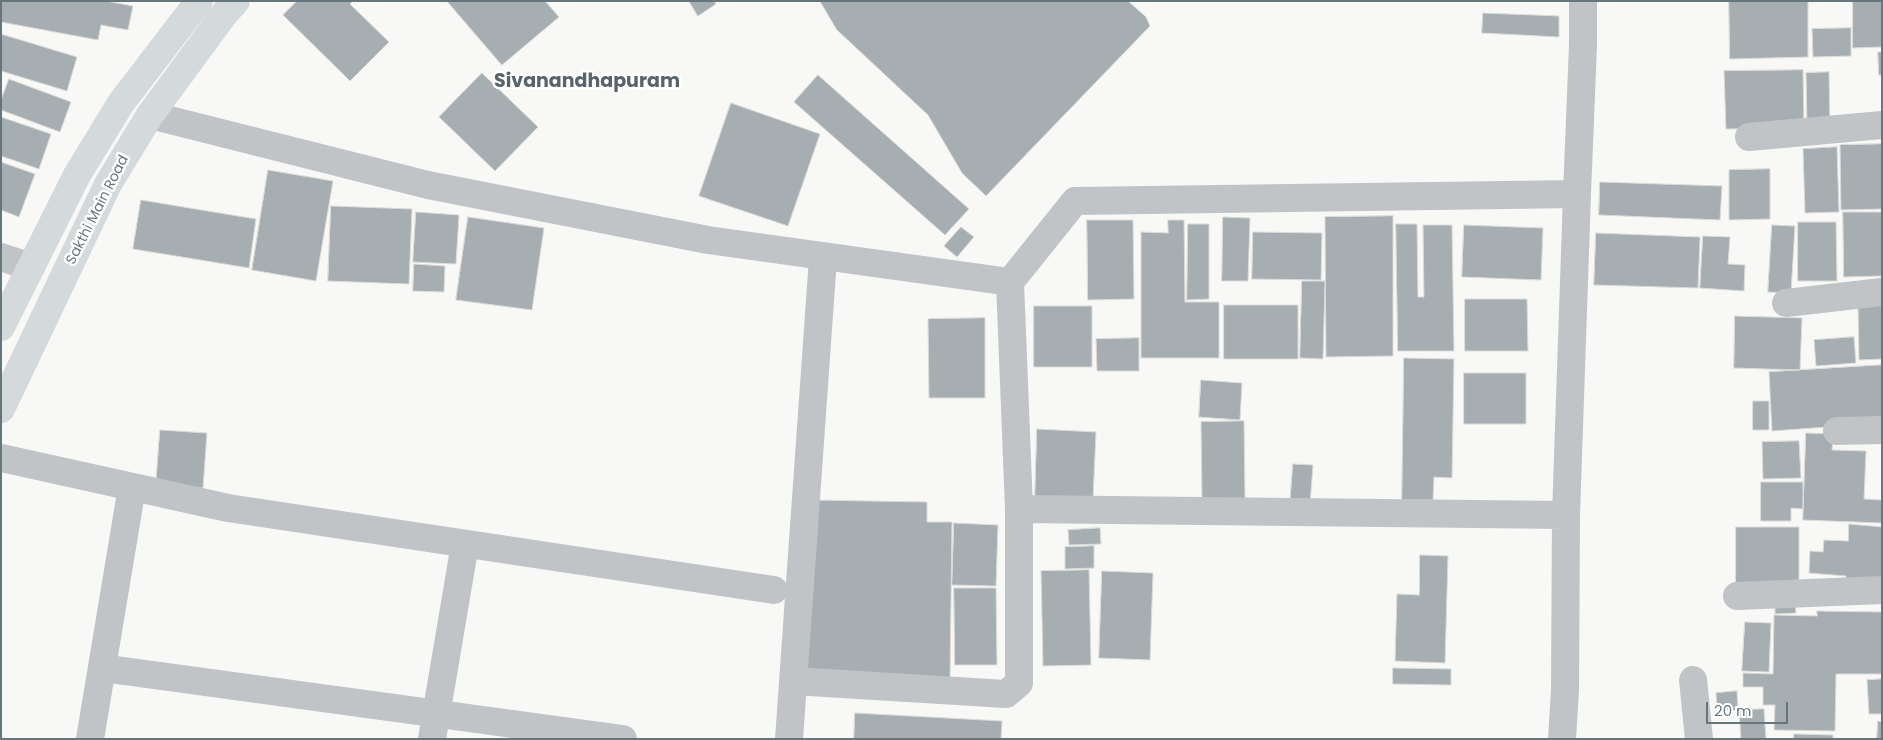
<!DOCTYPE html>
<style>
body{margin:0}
#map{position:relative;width:1883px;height:740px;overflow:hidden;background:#f8f8f6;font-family:Poppins,sans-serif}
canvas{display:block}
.frame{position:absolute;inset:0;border:2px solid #66767d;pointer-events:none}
.scale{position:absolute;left:1706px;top:702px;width:82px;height:22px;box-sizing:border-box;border:2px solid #66767d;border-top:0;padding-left:6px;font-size:15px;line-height:18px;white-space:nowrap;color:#66767d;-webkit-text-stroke:4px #fff;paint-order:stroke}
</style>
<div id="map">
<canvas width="1883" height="740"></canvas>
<div class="frame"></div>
<div class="scale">20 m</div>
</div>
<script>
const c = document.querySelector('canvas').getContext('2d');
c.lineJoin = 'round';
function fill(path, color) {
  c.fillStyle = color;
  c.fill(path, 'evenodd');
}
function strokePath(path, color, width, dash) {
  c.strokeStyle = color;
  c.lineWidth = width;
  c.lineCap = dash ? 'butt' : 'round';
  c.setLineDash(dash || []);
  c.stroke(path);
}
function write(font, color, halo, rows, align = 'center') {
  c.font = font + ' Poppins,sans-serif';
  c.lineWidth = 5;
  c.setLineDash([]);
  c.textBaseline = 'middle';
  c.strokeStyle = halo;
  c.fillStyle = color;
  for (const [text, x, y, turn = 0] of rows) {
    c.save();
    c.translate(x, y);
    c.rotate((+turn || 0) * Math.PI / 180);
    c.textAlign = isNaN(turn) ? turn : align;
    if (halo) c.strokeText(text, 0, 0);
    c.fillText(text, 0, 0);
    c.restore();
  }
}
const building = new Path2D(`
 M1 1H106L133 6 128 30 101 25 98 40 1 22Z
 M297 1H353L350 4 389 42 350 81 283 15Z
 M447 1H545L559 17 502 65Z
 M689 1H714L716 4 698 16Z
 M820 1H1128L1146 17 1150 26 986 196 962 173 928 115 837 30Z
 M1729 1H1808V57L1730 59Z
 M1853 1H1882V47L1853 48Z
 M1483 13 1559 16V37L1482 33Z
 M1851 28V56L1813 57 1812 29Z
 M1 34 77 57 67 91 1 71Z
 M1878 52H1882V75H1879Z
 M1803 70 1804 128 1726 129 1724 71Z
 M1829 72 1830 125H1807L1806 73Z
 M482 73 538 127 495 171 439 117Z
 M818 75 969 209 945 235 794 102Z
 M9 79 71 102 60 132 1 110V100Z
 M731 103 820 134 788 226 699 196Z
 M1 117 51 134 39 169 1 156Z
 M1882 144V209L1841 210 1840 145Z
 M1837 147 1839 212 1805 213 1803 149Z
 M1 162 35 174 19 217 1 210Z
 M1770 169V219L1729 220V170Z
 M268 170 333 181 316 281 252 270Z
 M1600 182 1722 186 1720 220 1599 215Z
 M141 200 256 219 249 268 133 249Z
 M331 206 412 209 409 284 328 281Z
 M416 212 459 215 456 264 413 262Z
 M1843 212H1882V276L1844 277Z
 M1393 216V356L1326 357 1325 217Z
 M468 217 544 228 532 310 456 300Z
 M1223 217 1250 218 1248 281H1222Z
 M1087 220H1133L1134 299 1088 300Z
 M1168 220H1184L1185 302H1219V358H1141V232L1168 233Z
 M1798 222H1836L1837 281H1798Z
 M1188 224H1209V299L1187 300Z
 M1396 224H1417L1418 297H1424L1423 225H1452L1454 351H1398Z
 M1464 225 1543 228 1541 280 1462 277Z
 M1772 225 1795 226 1791 293 1768 292Z
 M961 227 974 237 957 257 944 246Z
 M1253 232 1322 233 1321 280 1252 279Z
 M1596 233 1700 237 1698 288 1594 285Z
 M1703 236 1730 237 1728 264 1745 265 1744 291 1700 288Z
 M414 264 445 266 444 292 413 291Z
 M1302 281H1325L1323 359 1300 358Z
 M1465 299H1527L1528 351H1465Z
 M1882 302V359L1859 360 1858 303Z
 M1224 305H1298V359H1224Z
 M1034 306H1092V367H1034Z
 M1735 316 1802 318 1800 370 1734 368Z
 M985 318V398H929L928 319Z
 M1854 337 1856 363 1816 366 1814 340Z
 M1139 338V371H1097L1096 339Z
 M1404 358 1454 359 1452 478 1434 477 1433 500H1402Z
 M1882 365V423L1772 431 1769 372Z
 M1464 373H1526V424H1464Z
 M1201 380 1242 383 1240 420 1199 417Z
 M1753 401H1769V430H1753Z
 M1244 421 1245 500H1202L1201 422Z
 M1037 429 1096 432 1093 499 1035 497Z
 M160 430 207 433 203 488 156 485Z
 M1806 433 1833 434 1832 450 1866 451 1864 499 1882 500V523L1803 520Z
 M1799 441 1801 478 1763 479 1762 442Z
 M1293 464 1313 465 1310 505 1290 504Z
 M1761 482H1803V509L1791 508V521H1761Z
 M809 500 927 502V522H952L950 678 806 676Z
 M954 523 998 525 996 586 952 585Z
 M1849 524 1882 527V581L1846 579V576L1809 573 1810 551 1823 552 1824 540 1848 541Z
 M1736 527H1799V588L1736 589Z
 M1100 528 1101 544 1069 545 1068 530Z
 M1094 546V568L1065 569V547Z
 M1420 555 1448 556 1445 663 1395 661 1397 594 1419 595Z
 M1089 570 1091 665 1043 666 1041 571Z
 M1102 571 1153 573 1150 660 1099 658Z
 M954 588H996L997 665H955Z
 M1795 599 1796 613 1775 614V600Z
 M1817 611 1882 612V674H1836L1835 731 1774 730 1775 705H1763V687H1743V673L1773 674 1774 615 1817 616Z
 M1745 622 1771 623 1769 672 1742 671Z
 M1393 668 1451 669V685L1393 684Z
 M1882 679V714H1869L1867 680Z
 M1737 691 1738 710 1717 711 1716 693Z
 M1764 709 1766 739H1741L1739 710Z
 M855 713 1002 721 1001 739H854Z
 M1878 721 1882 722V739H1877Z
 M1794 734 1833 735V739H1794Z`);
const minor = new Path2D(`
 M150 115 428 185 708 240 1010 282 1075 201 1577 194 1583 45V1
 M1749 137 1882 125
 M1 257 31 267
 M1010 282 1019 509 1566 515 1577 194
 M1786 303 1882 292
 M1837 431 1882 430
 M1 458 228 508 774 590
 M1737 596 1882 590
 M102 668 623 739
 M1693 680 1699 739
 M793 681 1006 694 1019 683V509
 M90 739 132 487
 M432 739 465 544
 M789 739 823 258
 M1562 739 1565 690 1566 515`);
const highway = new Path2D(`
 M1 327 77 175 121 103 199 1
 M1 409 108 184 150 115 225 13 236 1`);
const streetNames = [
 ["Sakthi Main Road",98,210,-63]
];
const districtNames = [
 ["Sivanandhapuram",587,82]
];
fill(building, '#a6aeb2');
strokePath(building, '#dadad9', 1);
strokePath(minor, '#c0c4c7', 28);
strokePath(highway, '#d4d9db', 28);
write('14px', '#66767d', '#fff', streetNames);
write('bold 19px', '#586469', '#fff', districtNames);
</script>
